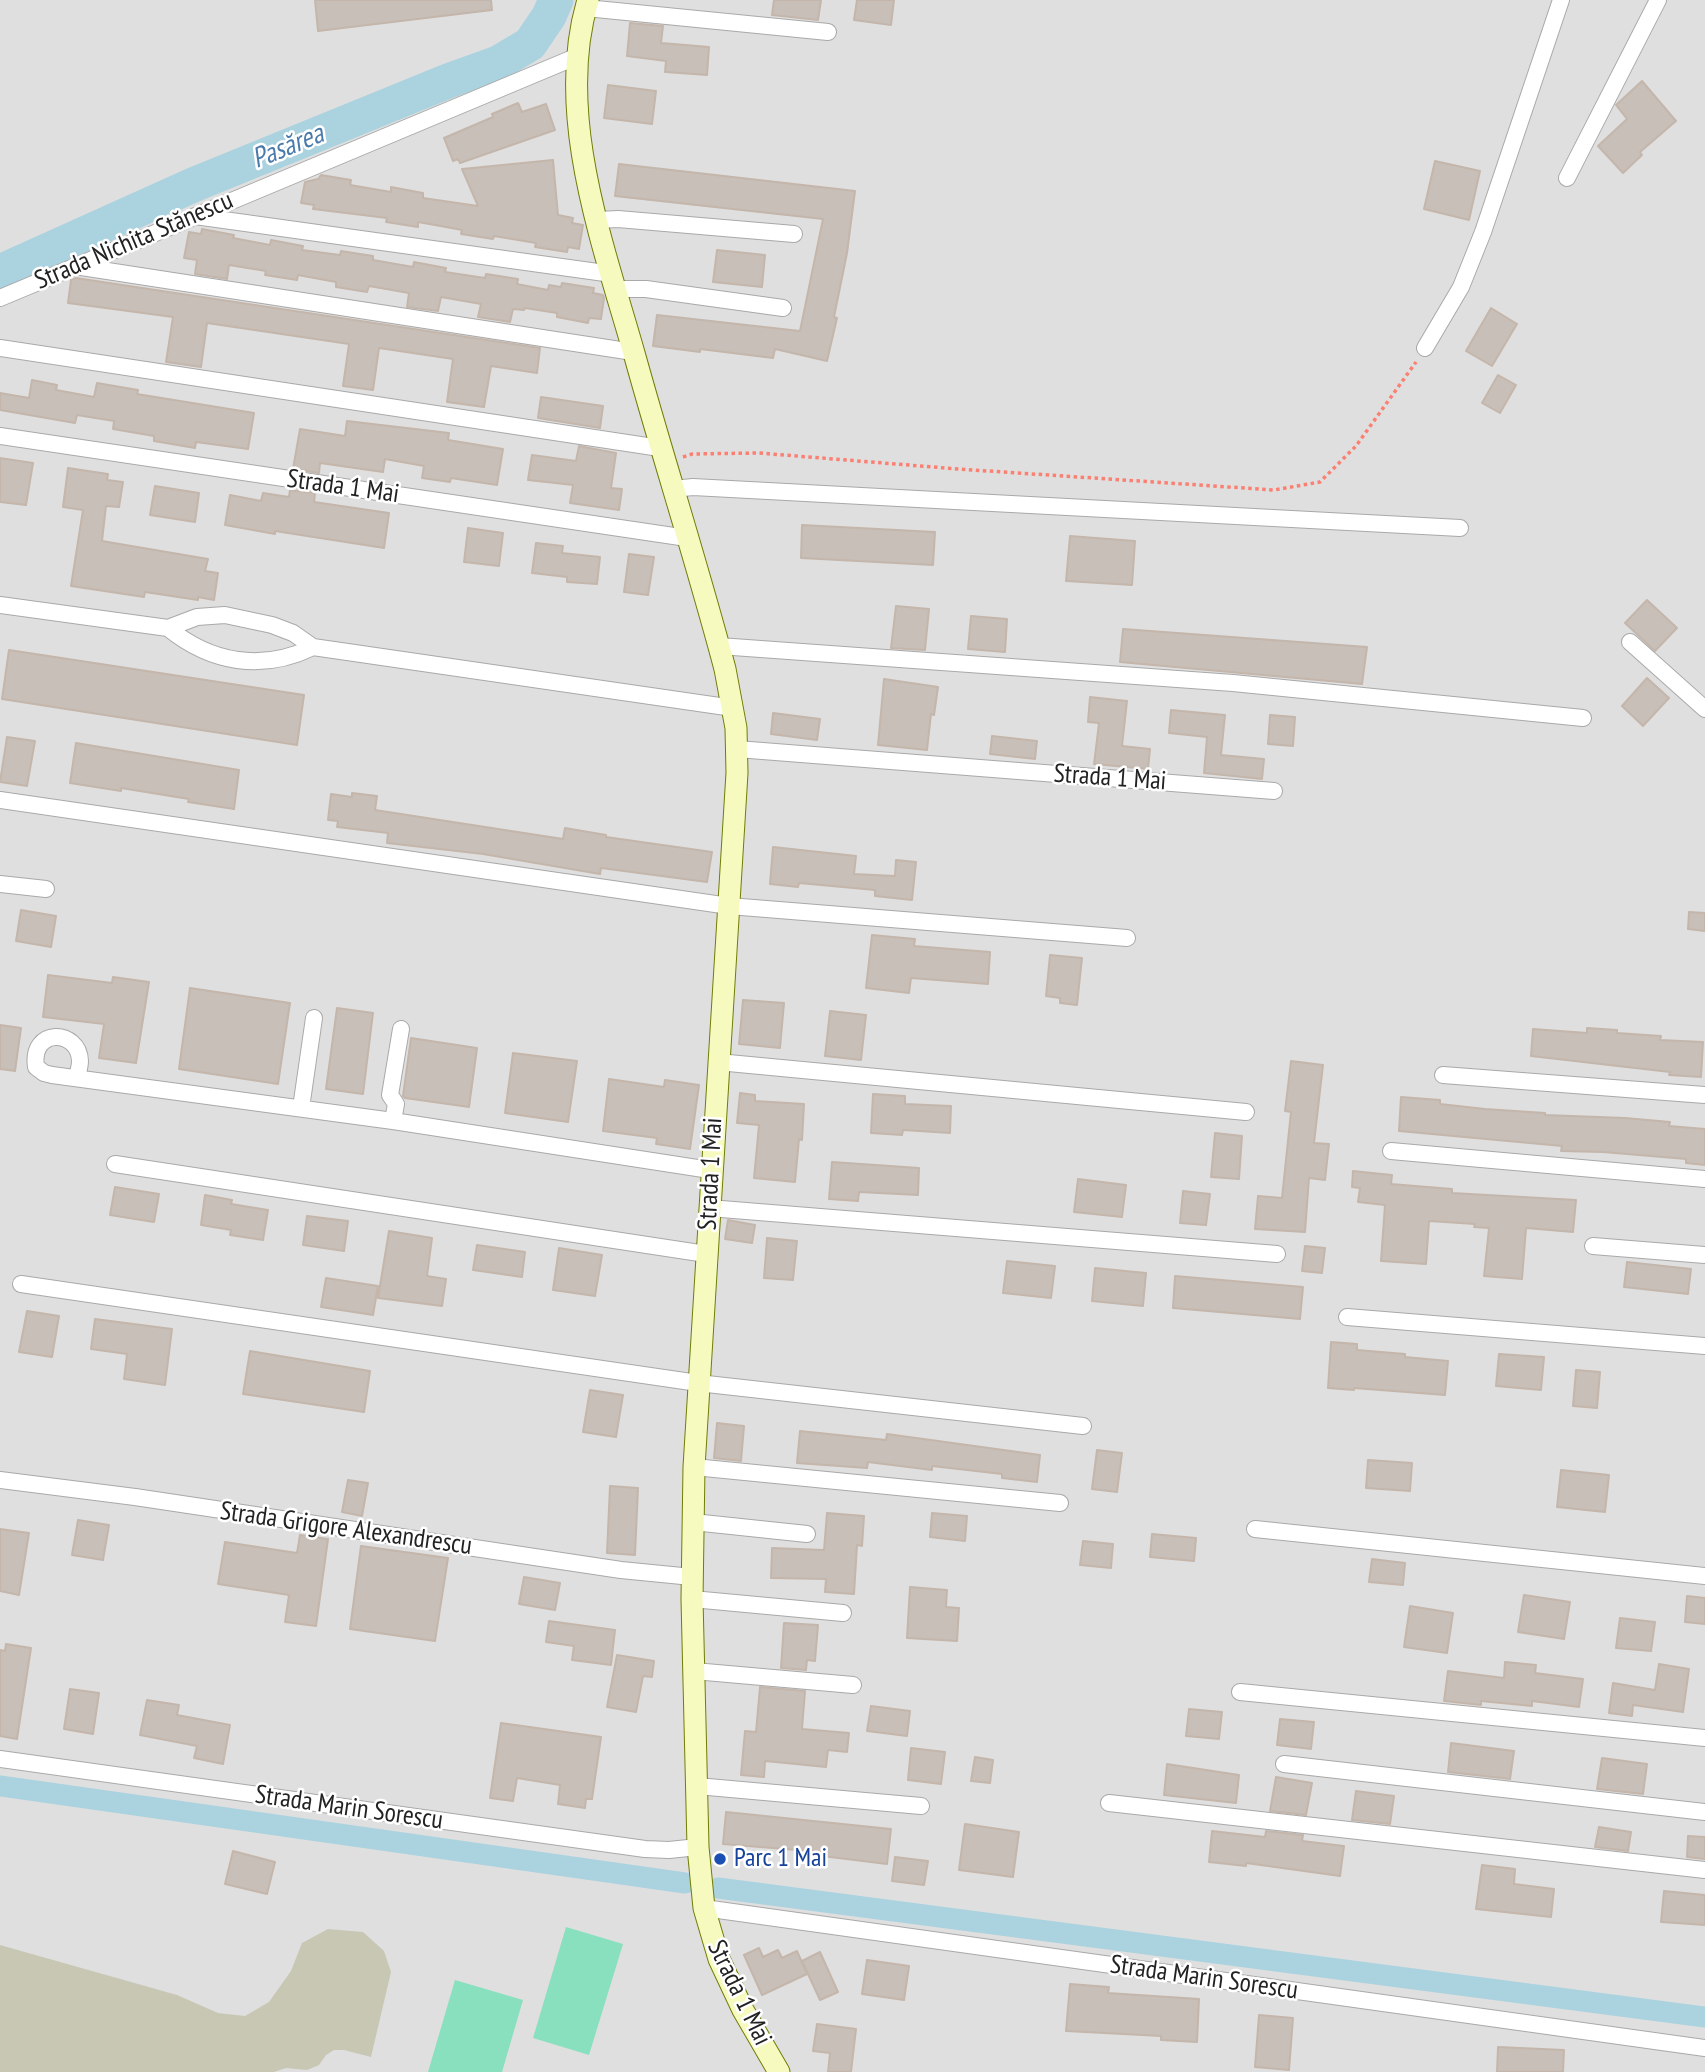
<!DOCTYPE html>
<meta charset="utf-8">
<style>
body{margin:0}
canvas{display:block;background:#f2efe9}
</style>
<canvas width="1705" height="2072"></canvas>
<script>
const c = document.querySelector('canvas').getContext('2d');
c.lineJoin = 'round';
function fill(path, color) {
  c.fillStyle = color;
  c.fill(path, 'evenodd');
}
function strokePath(path, color, width, dash) {
  c.strokeStyle = color;
  c.lineWidth = width;
  c.lineCap = dash ? 'butt' : 'round';
  c.setLineDash(dash || []);
  c.stroke(path);
}
function write(font, color, halo, rows, align = 'center') {
  c.font = font + ' "PT Sans Narrow",sans-serif';
  c.lineWidth = 5;
  c.setLineDash([]);
  c.textBaseline = 'middle';
  c.strokeStyle = halo;
  c.fillStyle = color;
  for (const [text, x, y, turn = 0] of rows) {
    c.save();
    c.translate(x, y);
    c.rotate((+turn || 0) * Math.PI / 180);
    c.textAlign = isNaN(turn) ? turn : align;
    if (halo) c.strokeText(text, 0, 0);
    c.fillText(text, 0, 0);
    c.restore();
  }
}
const residential = new Path2D(`
 M0 0H1705V2072H0Z`);
const construction = new Path2D(`
 M328 1929 363 1932 384 1951 391 1972 371 2057 344 2050H334L326 2055 319 2065 307 2070 286 2068 274 2072H0V1945L177 1995 218 2013 245 2016 269 2002 291 1971 302 1943Z`);
const pitch = new Path2D(`
 M566 1927 623 1944 589 2055 533 2038Z
 M455 1980 523 2000 502 2072H428Z`);
const canal = new Path2D(`
 M0 1786 685 1883
 M718 1888 1705 2017`);
const river = new Path2D(`
 M0 272 193 185 448 81 498 63 530 44 549 16 556 0`);
const building = new Path2D(`
 M315 0H491L492 10 318 31Z
 M774 0H821L818 20 772 15Z
 M857 0H894L891 25 854 20Z
 M630 23 663 26 661 43 709 47 707 75 665 72 666 61 627 56Z
 M1642 81 1676 121 1640 152 1642 155 1623 173 1598 146 1627 119 1616 105Z
 M608 85 656 91 652 124 604 118Z
 M518 103 522 112 546 104 555 130 460 163 458 159 453 161 444 138 493 117 492 114Z
 M553 160 558 215 573 218 572 223 583 225 579 249 568 247 567 252 535 247 536 243 494 236 493 239 461 234 462 230 435 225 418 222V227L386 222 387 218 313 209 314 205 301 203 305 182 318 179 321 175 351 180 350 185 391 192V187L423 193V198L478 206 462 169Z
 M1435 161 1480 171 1469 220 1424 209Z
 M619 164 855 191 847 253 834 317 837 318 827 361 775 349 773 358 700 349V352L653 346 657 315 800 331 823 219 615 196Z
 M202 229 234 235 233 238 270 245 271 240 303 246 302 250 340 255 341 251 373 256V260L413 267 414 262 446 268 445 272 485 278 486 274 518 279 517 284 548 290 549 285 561 287 562 283 594 288 593 293 603 295 604 298 601 319 589 318 588 323 557 317V313L525 308 524 310 513 309 510 322 478 317 481 304 441 297 438 311 407 307 409 293 369 286 367 292 336 287V282L298 275 297 280 265 275 266 271 229 265 227 279 195 274 197 260 184 258 189 232 201 234Z
 M717 250 765 255 762 287 713 282Z
 M76 278 540 348 537 373 491 366 484 407 447 402 453 359 379 348 373 390 343 386 349 344 207 323 201 367 166 362 173 317 68 303 71 280Z
 M1491 308 1517 324 1492 366 1466 351Z
 M1498 375 1516 385 1500 413 1482 403Z
 M32 380 57 385 56 390 94 397 97 383 138 390 137 394 254 413 248 449 196 442 195 448 154 441V436L113 429 114 421 77 415 75 423 0 410V393L29 398Z
 M541 397 603 406 600 428 538 418Z
 M347 421 449 433 448 440 503 449 497 485 451 478 450 482 422 478 424 466 385 459 383 472 320 463 319 473 293 469 300 429 345 436Z
 M579 446 616 453 611 488 622 489 619 510 570 503 573 485 528 480 532 455 576 461Z
 M0 458 33 463 26 505 0 502Z
 M68 468 108 474 107 480 123 482 119 507 106 506 102 541 208 559 205 571 218 573 214 600 198 597V600L145 592 144 597 71 586 83 510 63 507Z
 M155 486 199 493 195 522 150 515Z
 M290 490 315 493 314 502 389 513 384 548 275 531V534L225 525 230 495 261 501 263 493 289 497Z
 M802 525 935 532 933 565 801 558Z
 M468 528 503 533 499 566 464 562Z
 M1070 536 1135 541 1132 585 1066 581Z
 M536 543 563 546 562 553 600 557 597 584 567 582V577L532 573Z
 M629 554 654 557 648 595 624 592Z
 M1647 600 1677 628 1655 651 1625 623Z
 M896 606 929 609 925 650 891 648Z
 M971 616 1007 619 1005 652 968 649Z
 M1123 629 1367 647 1362 684 1120 662Z
 M9 650 304 695 297 745 2 699Z
 M1647 678 1669 698 1643 726 1622 706Z
 M884 679 938 687 934 715 931 714 927 750 878 745Z
 M1090 697 1127 701 1122 746 1150 749 1148 769 1094 764 1099 723 1088 722Z
 M1171 710 1225 715 1221 755 1264 759 1262 779 1204 773 1207 737 1169 733Z
 M773 713 820 719 817 740 771 734Z
 M1270 715 1295 717 1293 746 1268 744Z
 M992 736 1037 741 1035 759 990 754Z
 M7 737 35 741 27 786 0 782Z
 M76 743 239 770 234 809 188 802 189 799 121 788V791L70 783Z
 M352 793 377 796 375 810 563 839 565 828 606 835V837L712 852 707 882 601 868 600 874 483 854 387 843 388 833 337 827 338 821 328 820 331 794 352 797Z
 M773 847 856 856 854 874 895 876 896 860 916 862 912 900 875 896V890L799 883 798 887 770 884Z
 M21 910 56 916 51 947 16 941Z
 M1689 912 1705 913V931L1688 929Z
 M872 935 915 939 914 946 990 952 988 984 911 978 909 993 866 988Z
 M1050 955 1082 958 1077 1005 1060 1003V998L1046 996Z
 M48 975 112 983 113 977 149 982 136 1063 99 1058 104 1024 43 1017Z
 M190 988 290 1003 278 1084 179 1069Z
 M743 1000 784 1003 780 1048 739 1044Z
 M337 1008 373 1013 363 1094 326 1089Z
 M830 1011 866 1015 861 1060 825 1056Z
 M0 1025 21 1028 15 1071 0 1069Z
 M1587 1028 1617 1030V1033L1661 1036 1660 1040 1703 1042 1701 1077 1669 1075 1670 1072 1531 1056 1533 1029 1587 1033Z
 M411 1038 477 1048 469 1107 405 1098 403 1096Z
 M513 1053 577 1061 568 1122 505 1113Z
 M1291 1061 1323 1065 1314 1143 1329 1144 1325 1180 1309 1178 1305 1232 1255 1229 1258 1196 1282 1198 1291 1112 1285 1111Z
 M609 1079 664 1087 665 1080 699 1085 690 1149 656 1144 657 1138 603 1131Z
 M740 1093 755 1095V1101L804 1104 802 1140 799 1139 795 1182 754 1178 759 1125 737 1123Z
 M873 1094 905 1096V1104L951 1106 950 1133 903 1130 902 1135 871 1133Z
 M1401 1097 1440 1100V1104L1485 1109 1545 1113V1115L1625 1118 1670 1122 1669 1126 1705 1129V1165L1686 1163V1159L1603 1152 1561 1151 1562 1146 1399 1131Z
 M1215 1133 1242 1136 1239 1179 1211 1177Z
 M832 1162 919 1168 918 1195 859 1192 858 1201 829 1199Z
 M1353 1171 1392 1175 1391 1184 1452 1189V1193L1576 1200 1573 1232 1526 1228 1522 1279 1484 1276 1489 1228 1474 1227 1475 1224 1429 1221 1426 1264 1381 1261 1385 1205 1358 1202 1360 1188 1352 1187Z
 M1078 1179 1126 1185 1122 1217 1074 1212Z
 M115 1187 159 1194 154 1222 110 1215Z
 M1183 1191 1210 1194 1206 1225 1180 1223Z
 M205 1195 232 1200 231 1204 268 1210 263 1240 230 1235 231 1230 201 1225Z
 M307 1216 348 1221 344 1251 303 1245Z
 M728 1220 755 1225 752 1243 725 1239Z
 M389 1231 432 1238 427 1276 446 1279 442 1306 378 1298Z
 M767 1238 797 1241 793 1280 764 1278Z
 M477 1245 525 1252 522 1277 473 1270Z
 M1305 1246 1325 1248 1322 1273 1302 1271Z
 M559 1248 602 1255 595 1296 553 1290Z
 M1007 1261 1055 1266 1051 1298 1003 1293Z
 M1627 1262 1691 1269 1688 1294 1624 1287Z
 M1095 1268 1146 1273 1143 1306 1092 1301Z
 M1175 1276 1303 1287 1300 1319 1173 1308Z
 M326 1278 378 1286 373 1315 321 1307Z
 M27 1311 59 1316 52 1357 19 1352Z
 M95 1319 172 1329 165 1385 124 1379 127 1354 91 1349Z
 M1331 1342 1357 1344V1350L1405 1354V1357L1448 1361 1445 1395 1354 1388V1390L1328 1388Z
 M250 1351 370 1371 364 1412 243 1394Z
 M1499 1354 1544 1357 1541 1390 1496 1386Z
 M1576 1370 1600 1372 1597 1408 1573 1406Z
 M590 1390 623 1395 616 1437 583 1432Z
 M717 1423 744 1426 741 1461 714 1458Z
 M800 1431 886 1440 887 1434 1040 1455 1037 1482 1002 1478V1474L932 1466V1470L868 1462 867 1468 797 1463Z
 M1097 1450 1122 1453 1117 1492 1092 1489Z
 M1368 1460 1412 1463 1410 1491 1366 1488Z
 M1561 1470 1609 1475 1605 1512 1557 1507Z
 M348 1480 368 1483 362 1516 342 1512Z
 M610 1486 638 1488 635 1555 607 1553Z
 M827 1513 864 1516 862 1546 857 1545 854 1594 825 1592 826 1579 771 1578 772 1548 824 1550Z
 M932 1513 967 1516 965 1541 930 1537Z
 M78 1520 109 1525 103 1560 72 1555Z
 M0 1529 29 1533 19 1595 0 1591Z
 M1152 1534 1196 1538 1194 1561 1150 1557Z
 M300 1535 328 1539 316 1626 285 1622 289 1595 218 1584 225 1542 297 1553Z
 M1083 1541 1113 1544 1111 1568 1080 1565Z
 M361 1546 448 1558 435 1641 350 1629Z
 M1372 1559 1405 1563 1403 1585 1369 1582Z
 M524 1577 560 1583 555 1610 519 1604Z
 M910 1587 947 1590 946 1607 959 1608 957 1641 907 1638Z
 M1524 1595 1570 1602 1564 1639 1518 1632Z
 M1687 1596 1705 1598V1624L1685 1622Z
 M1410 1606 1453 1613 1447 1653 1404 1647Z
 M1620 1618 1655 1622 1651 1651 1616 1648Z
 M549 1621 615 1630 611 1665 572 1660 574 1646 546 1642Z
 M784 1623 818 1625 815 1661 807 1660 806 1670 781 1668Z
 M6 1644 31 1648 17 1739 0 1736V1650L5 1651Z
 M617 1655 654 1661 652 1677 643 1676 636 1712 607 1707Z
 M1505 1662 1536 1665 1535 1673 1583 1679 1579 1707 1532 1701V1706L1481 1701V1705L1444 1701 1448 1671 1504 1678Z
 M1659 1664 1689 1669 1683 1712 1633 1705 1632 1716 1609 1713 1613 1683 1655 1690Z
 M760 1687 805 1691 802 1729 849 1733 847 1752 828 1750 826 1767 765 1761 764 1777 741 1775 745 1731 756 1732Z
 M70 1689 99 1693 93 1734 64 1729Z
 M147 1700 179 1705 177 1715 230 1725 223 1764 194 1758 197 1746 140 1735Z
 M871 1706 910 1711 907 1736 867 1731Z
 M1189 1709 1222 1712 1219 1739 1186 1736Z
 M1280 1719 1314 1722 1311 1749 1277 1745Z
 M501 1723 601 1737 592 1799H586L585 1808 558 1804 560 1785 517 1778 513 1801 490 1798Z
 M1451 1743 1514 1751 1510 1779 1448 1772Z
 M911 1748 945 1752 941 1784 908 1780Z
 M975 1757 993 1760 990 1783 971 1781Z
 M1602 1758 1647 1764 1643 1794 1597 1789Z
 M1167 1764 1239 1775 1236 1803 1164 1795Z
 M1276 1777 1312 1783 1306 1815 1270 1811Z
 M1356 1791 1394 1796 1390 1824 1352 1820Z
 M726 1812 891 1829 887 1864 822 1856V1852L723 1844Z
 M965 1824 1019 1832 1013 1877 959 1870Z
 M1599 1827 1631 1832 1628 1851 1595 1847Z
 M1212 1831 1265 1837 1266 1831 1303 1835 1302 1841 1344 1846 1340 1876 1246 1863V1866L1209 1862Z
 M1688 1836 1705 1837V1859L1687 1857Z
 M233 1851 275 1862 267 1894 225 1884Z
 M895 1857 928 1861 924 1885 892 1881Z
 M1482 1865 1515 1869 1514 1884 1554 1889 1551 1917 1476 1909Z
 M1664 1891 1705 1895V1925L1661 1922Z
 M759 1948 763 1957 778 1950 782 1958 797 1951 807 1974 762 1995 744 1955Z
 M820 1952 838 1992 820 2000 802 1961Z
 M867 1960 909 1966 904 2000 862 1994Z
 M1070 1984 1109 1987 1108 1993 1199 1999 1197 2042 1161 2040V2036L1066 2031Z
 M1259 2015 1293 2018 1289 2070 1255 2067Z
 M817 2024 856 2029 851 2072H828L830 2053 813 2051Z
 M1498 2047 1564 2050 1563 2072H1497Z`);
const path = new Path2D(`
 M683 457 692 454 759 453 958 469 1274 490 1320 482 1356 446 1416 362`);
const street = new Path2D(`
 M586 8 828 32
 M1567 178 1658 0
 M195 216 612 274
 M598 220 618 219 794 234
 M75 266 633 352
 M616 289H646L783 308
 M0 298 578 56
 M0 348 660 448
 M1425 348 1461 287 1483 232 1561 0
 M0 436 687 538
 M673 489 693 487 1460 528
 M0 605 168 628 197 617 225 615 272 625 293 633 313 647 733 708
 M168 628C211 663 262 672 313 647
 M1630 642 1705 709
 M719 646 1233 683 1583 718
 M737 749 1274 791
 M0 800 729 906 1127 938
 M0 884 46 889
 M718 1062 1246 1112
 M1443 1075 1705 1095
 M77 1078C78 1073 80 1066 80 1061 79 1029 30 1027 36 1067L44 1073 52 1075 393 1121 710 1170
 M301 1108 314 1018
 M393 1121 396 1104 390 1095 401 1029
 M1391 1151 1705 1179
 M115 1164 706 1254
 M709 1208 1277 1254
 M1593 1246 1705 1255
 M21 1284 698 1383 1083 1426
 M1347 1317 1705 1346
 M694 1467 1060 1503
 M0 1480 135 1497 621 1570 692 1577
 M693 1522 807 1534
 M1255 1529 1705 1576
 M692 1599 843 1613
 M694 1671 853 1685
 M1240 1692 1705 1738
 M0 1759 645 1849 669 1850 698 1847
 M1284 1764 1705 1812
 M697 1786 921 1806
 M1109 1803 1705 1870
 M704 1908 1705 2048`);
const secondary = new Path2D(`
 M588 0C554 113 603 244 634 353 663 458 697 563 725 669L736 728 737 773 694 1467 692 1599 698 1847 704 1908 719 1959 743 2010 779 2072`);
const markers = [
 [720,1859,7,"#1a4fb4"]
];
const streetNames = [
 ["Strada Nichita Stănescu",134,241,-23],
 ["Strada 1 Mai",343,487,8],
 ["Strada 1 Mai",1110,778,4],
 ["Strada 1 Mai",711,1174,-87],
 ["Strada Grigore Alexandrescu",346,1529,8],
 ["Strada Marin Sorescu",349,1808,8],
 ["Strada Marin Sorescu",1204,1978,8],
 ["Strada 1 Mai",739,1993,64]
];
const transitNames = [
 ["Parc 1 Mai",734,1859]
];
const waterNames = [
 ["Pasărea",288,147,-22]
];
fill(residential, '#e0dfdf');
fill(construction, '#c7c7b4');
fill(pitch, '#88e0be');
strokePath(canal, '#aad3df', 21);
strokePath(river, '#aad3df', 35);
fill(building, '#c7bfb8');
strokePath(building, '#c4b6ab', 2);
strokePath(street, '#a9a9a9', 18);
strokePath(secondary, '#707d05', 23);
strokePath(path, '#fa8072', 3.5, [3.5, 3.5]);
strokePath(street, '#fff', 16);
strokePath(secondary, '#f7fabf', 21);
for (const [x, y, r, color] of markers) {
  const dot = new Path2D();
  dot.arc(x, y, r, 0, 2 * Math.PI);
  c.fillStyle = color;
  c.fill(dot);
  strokePath(dot, '#fff', 2.5);
}
write('26px', '#222', '#fff', streetNames);
write('26px', '#164399', '#fff', transitNames, 'left');
write('italic 28px', '#4a7aab', '#fff', waterNames);
</script>
